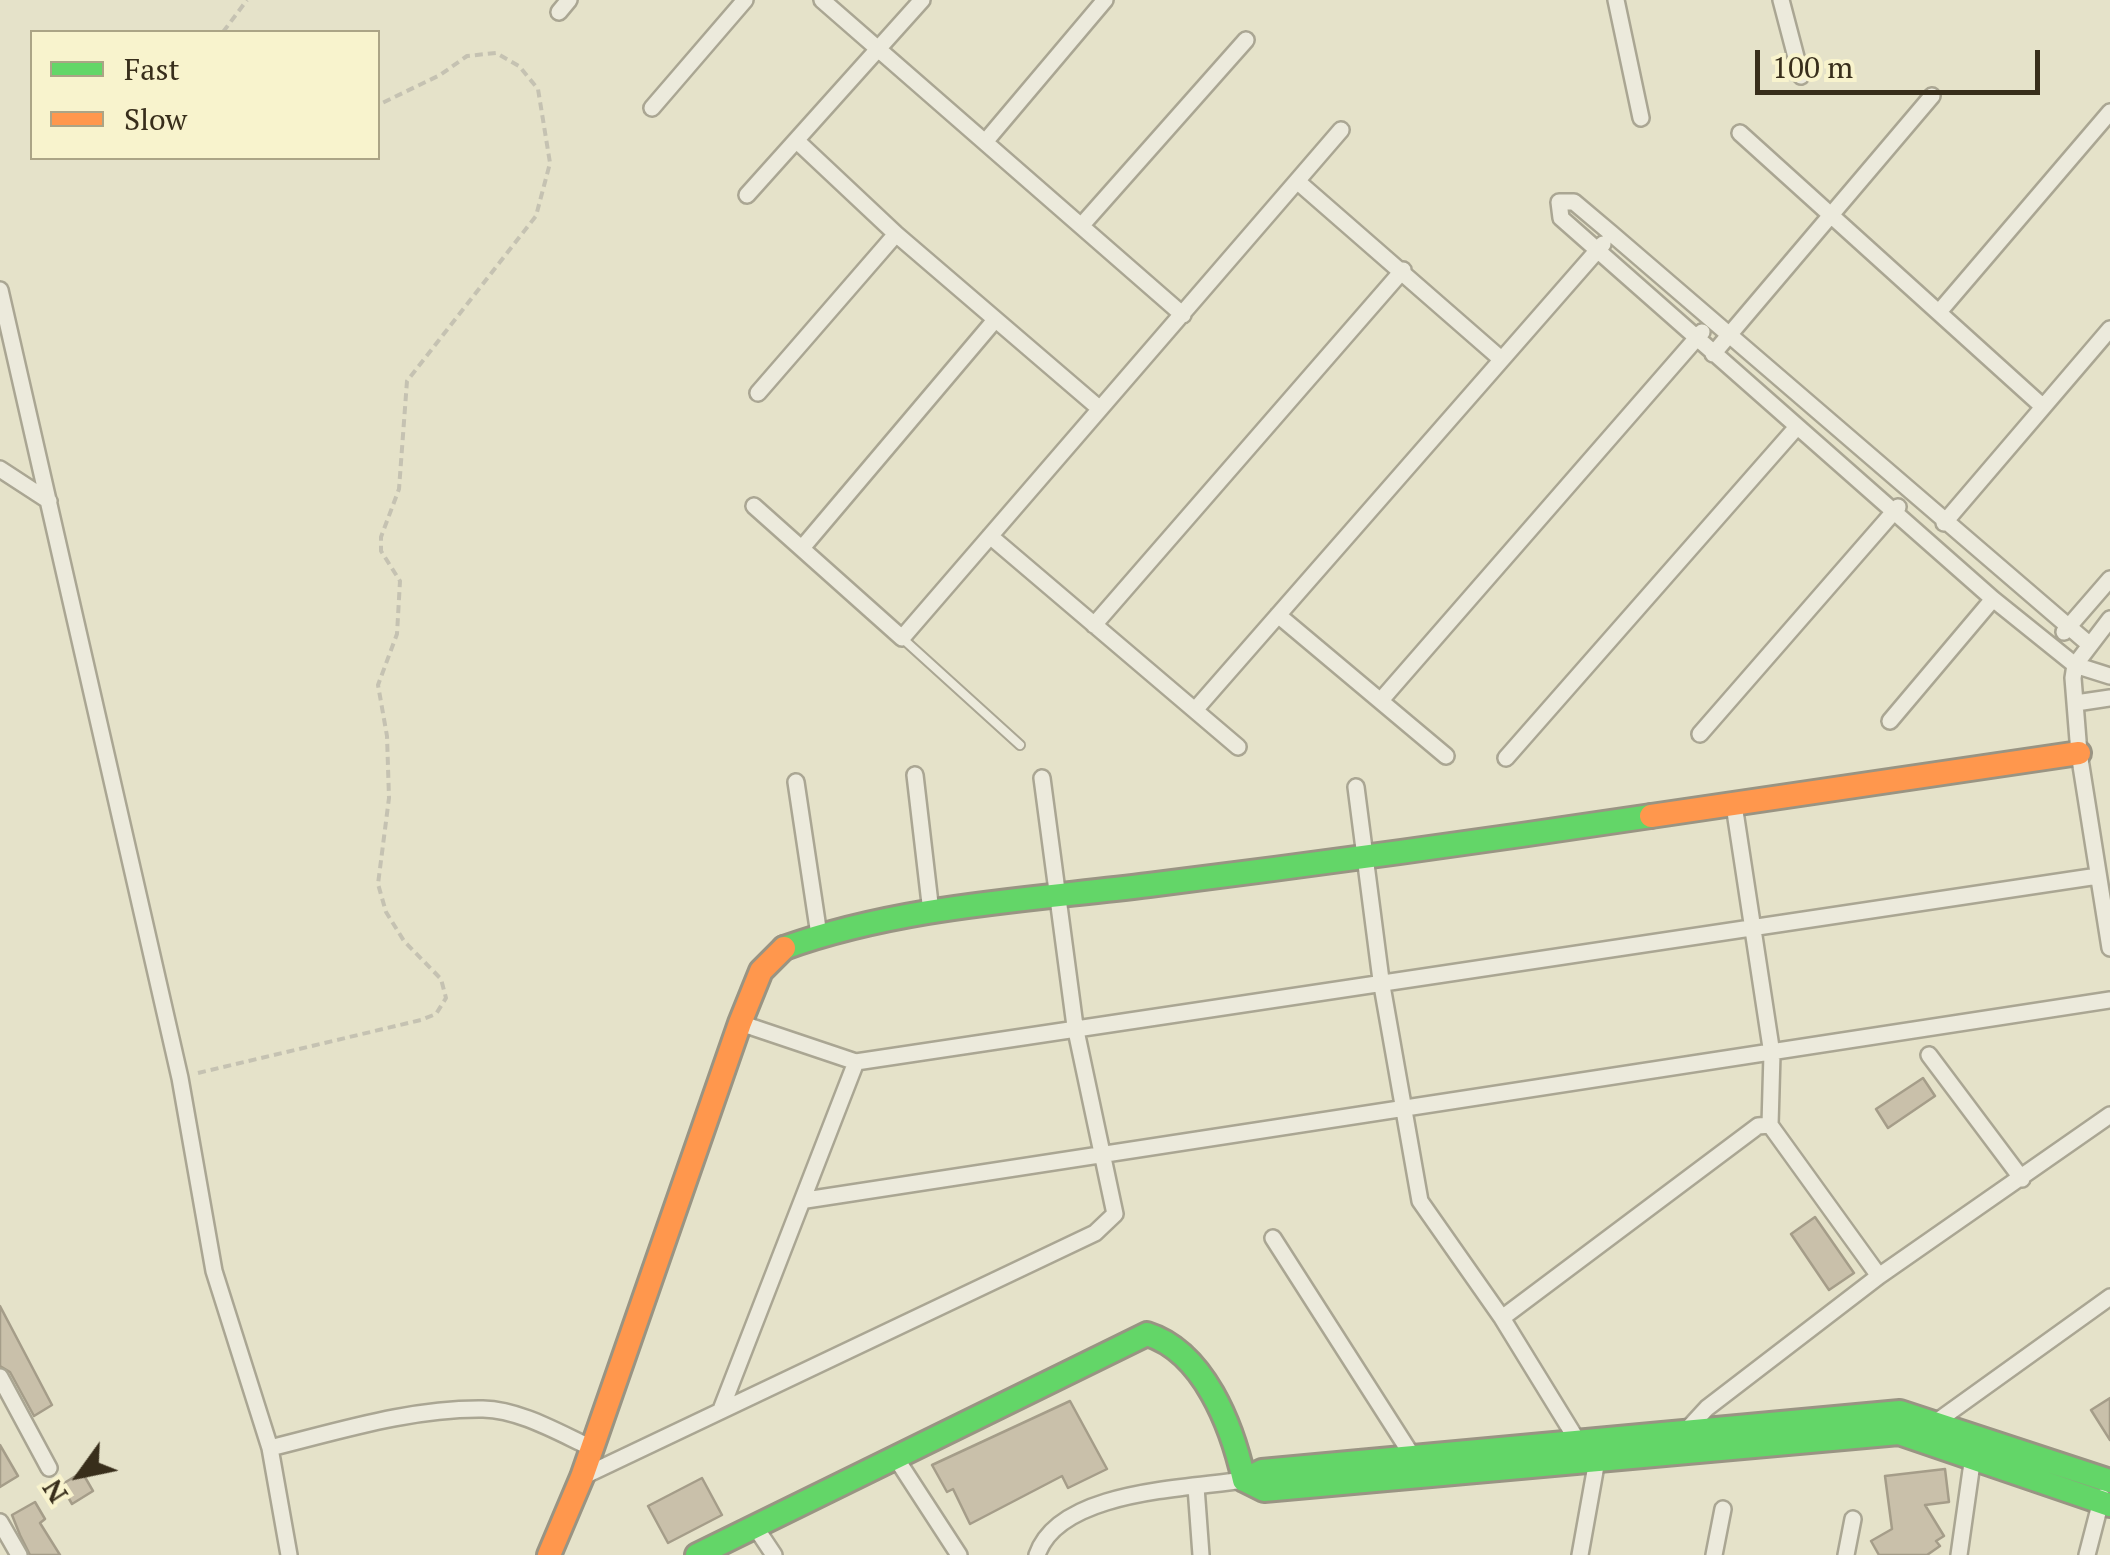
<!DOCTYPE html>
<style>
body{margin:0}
#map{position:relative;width:2110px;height:1555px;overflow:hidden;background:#e5e2c9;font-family:"PT Serif",serif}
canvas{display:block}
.legend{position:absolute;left:30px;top:30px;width:350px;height:130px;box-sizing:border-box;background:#f8f3cd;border:2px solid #aba486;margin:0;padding:12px 18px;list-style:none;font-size:30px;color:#382e1b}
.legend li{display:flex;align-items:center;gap:20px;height:50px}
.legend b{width:50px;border:2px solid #aba486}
.north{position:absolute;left:30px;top:1425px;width:100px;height:100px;-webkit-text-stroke:8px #f8f3cd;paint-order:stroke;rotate:237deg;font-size:28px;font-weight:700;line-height:40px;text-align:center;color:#382e1b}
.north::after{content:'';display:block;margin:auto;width:35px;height:45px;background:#382e1b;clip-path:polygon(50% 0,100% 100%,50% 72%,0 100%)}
.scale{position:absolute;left:1755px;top:50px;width:285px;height:45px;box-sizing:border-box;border:5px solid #382e1b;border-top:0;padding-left:12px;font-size:30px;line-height:35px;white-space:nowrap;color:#382e1b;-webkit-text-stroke:8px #f8f3cd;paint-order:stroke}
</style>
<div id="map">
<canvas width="2110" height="1555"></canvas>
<ul class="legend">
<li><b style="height:12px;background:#63d668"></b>Fast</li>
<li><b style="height:12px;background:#ff974d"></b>Slow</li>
</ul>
<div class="north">N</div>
<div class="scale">100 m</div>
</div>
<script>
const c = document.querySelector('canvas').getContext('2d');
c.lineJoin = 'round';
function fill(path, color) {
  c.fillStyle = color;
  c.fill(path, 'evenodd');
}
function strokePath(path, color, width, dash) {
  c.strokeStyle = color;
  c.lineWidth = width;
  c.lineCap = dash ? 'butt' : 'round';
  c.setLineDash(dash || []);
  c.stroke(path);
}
const building = new Path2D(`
 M1923 1078 1935 1096 1888 1128 1876 1109Z
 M1815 1217 1854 1273 1829 1290 1791 1234Z
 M0 1306 52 1405 34 1416 10 1372 0 1366Z
 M2110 1398V1440L2091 1410Z
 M1070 1401 1107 1469 1068 1488 1062 1476 970 1524 953 1489 947 1492 932 1465Z
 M0 1445 18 1476 0 1487Z
 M1945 1469 1949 1502 1925 1505 1944 1536 1936 1541 1940 1546 1927 1555H1879L1871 1541 1892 1529 1885 1476Z
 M82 1472 93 1491 72 1504 61 1485Z
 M702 1478 722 1515 668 1543 648 1506Z
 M35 1502 45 1519 40 1523 60 1555H30L20 1535 12 1515Z`);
const path = new Path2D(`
 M223 32 247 0
 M198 1073 421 1020 436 1014 446 998 441 979 404 941 386 912 378 884 389 798 387 736 378 685 397 634 400 581 381 551V537L399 489 407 381 536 216 550 163 538 89 519 66 496 53 467 56 440 75 378 105`);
const lane = new Path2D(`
 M902 638 1020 745`);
const street = new Path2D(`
 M822 0 1183 315
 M1616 0 1641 118
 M1781 0 1801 76
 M559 12 569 0
 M652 108 745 0
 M1341 130 1297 181 1501 359
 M1740 133 2041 405
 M797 141 896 234 1100 409
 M985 142 1105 0
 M747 195 922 0
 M1081 226 1246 40
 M0 290 180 1078 214 1271 270 1448C339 1431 411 1408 483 1409 521 1410 559 1433 592 1448
 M1939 312 2110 112
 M1713 354 1932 96
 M758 393 896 234
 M0 469 49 501
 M754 506 902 638 1297 181
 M1944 523 2110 329
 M990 536 1238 747
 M802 548 995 320
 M1278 615 1446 756
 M2110 619 2075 665 2073 678 2079 753 2110 948
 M1094 625 1403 270
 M2064 632 2110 579
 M2090 645 1612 234 1574 202H1559L1561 218 1993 599 2075 665 2110 676
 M1382 699 1702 332
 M2076 703 2110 698
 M1195 710 1603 244
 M1890 721 1993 599
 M1700 734 1898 507
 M1506 758 1796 428
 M915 775 931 912
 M796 782 819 935
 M1356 787 1381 980 1420 1201 1502 1318 1577 1440
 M1734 805 1772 1054 1770 1125 1879 1276
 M740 1023 856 1062 2098 876
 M1929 1055 2022 1179
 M806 1200 2110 1000
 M1273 1238 1413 1457
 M1502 1318 1758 1126 1770 1125
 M0 1377 49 1468
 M722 1407 856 1062
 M1936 1422 2110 1297
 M1683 1434 1707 1408 1879 1276 2110 1115
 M270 1448 289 1555
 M894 1455 959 1555
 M582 1477 1095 1233 1115 1214 1075 1026 1042 778
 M1196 1487 1201 1555
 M0 1522 19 1555
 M754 1525 774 1555
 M1037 1555C1059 1490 1186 1489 1244 1480
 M1580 1555 1597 1460
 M1714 1555 1723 1509
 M1846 1555 1853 1519
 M1959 1555 1973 1456
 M2087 1555 2102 1497`);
const fast = new Path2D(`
 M784 948C900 906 1028 900 1149 885 1317 864 1484 841 1651 816
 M1244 1480 1264 1490 1899 1433 2110 1505
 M1244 1480 1262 1471 1900 1412 2110 1481
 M697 1555 1147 1334C1204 1352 1232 1426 1244 1480`);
const slow = new Path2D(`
 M1651 816 2079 753
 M549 1555 582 1477 740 1023 761 971 784 948`);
fill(building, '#c9c0aa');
strokePath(building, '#a59d89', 2.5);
strokePath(lane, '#aaa693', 12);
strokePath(street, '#aaa693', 20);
strokePath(fast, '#999483', 28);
strokePath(slow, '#999483', 28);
strokePath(path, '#c5c2b2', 4, [8, 5]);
strokePath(lane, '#eceadc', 8);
strokePath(street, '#eceadc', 15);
strokePath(fast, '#63d668', 22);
strokePath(slow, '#ff974d', 22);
</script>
